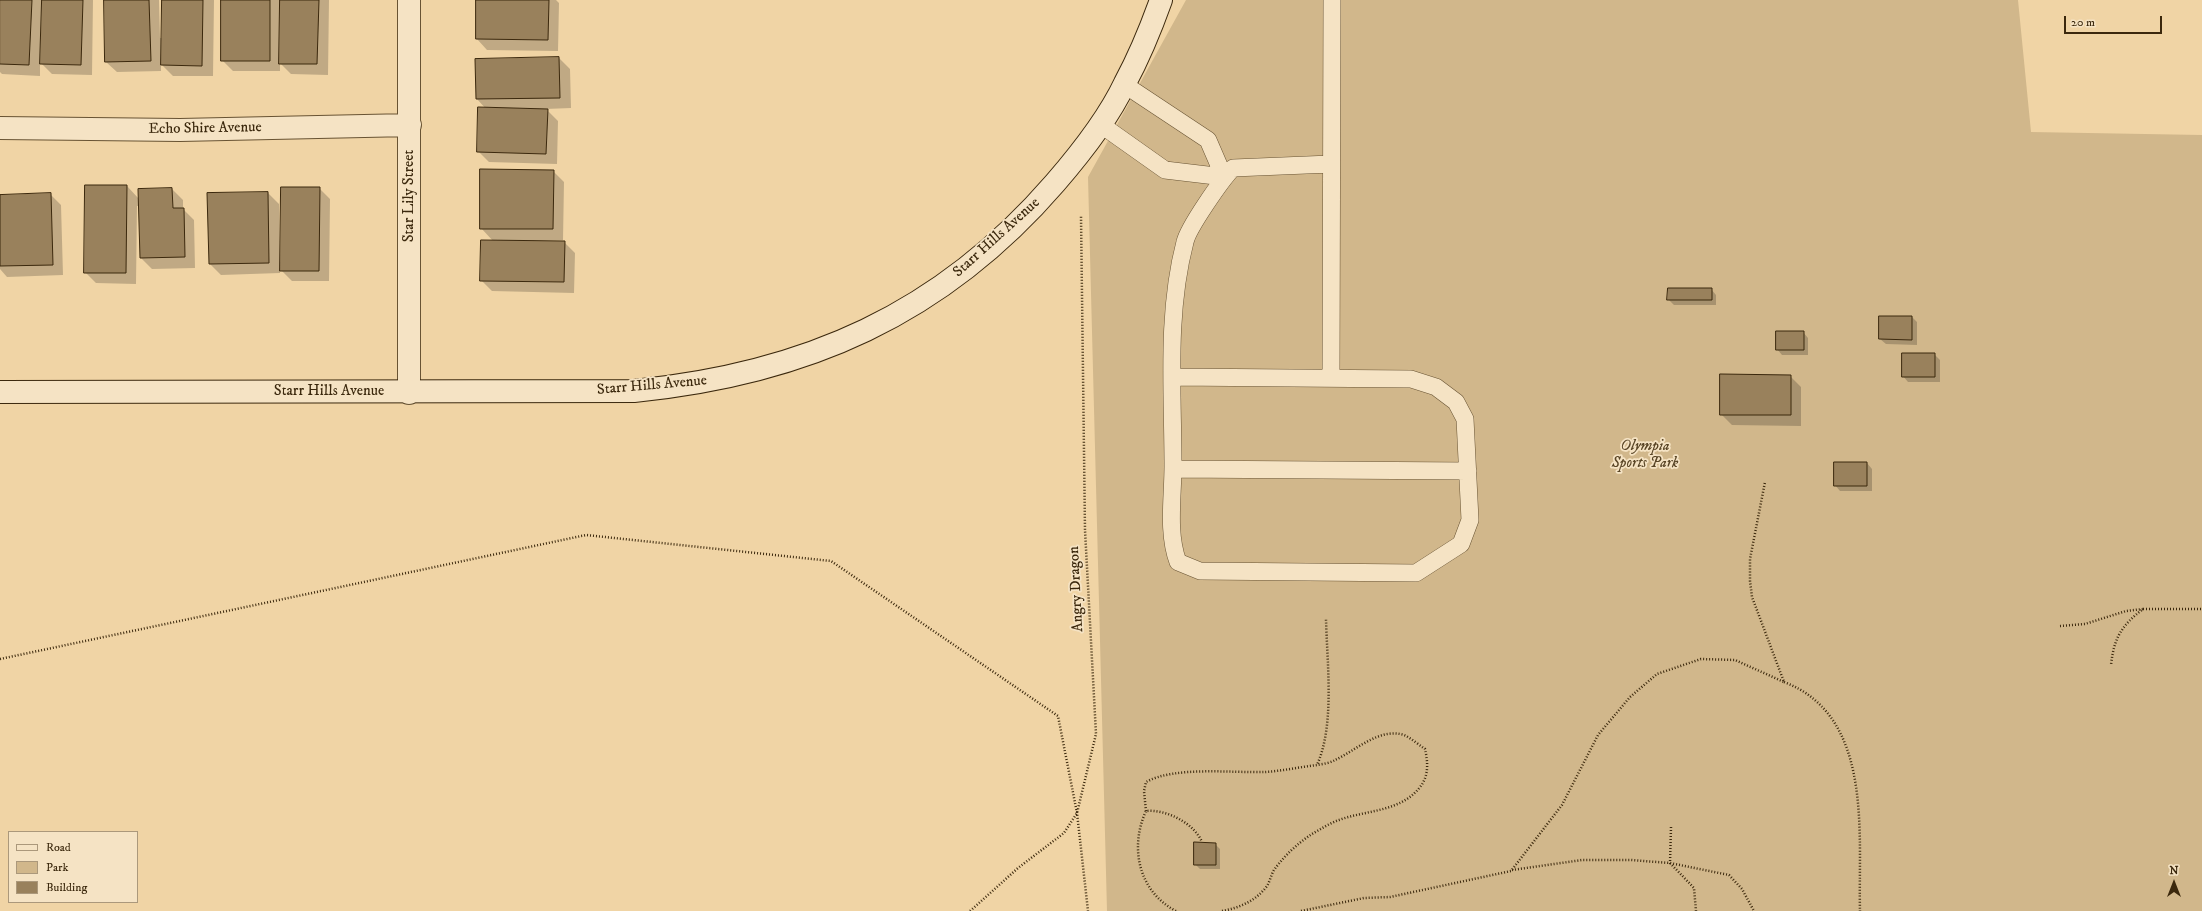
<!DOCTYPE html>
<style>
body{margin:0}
#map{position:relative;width:2202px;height:911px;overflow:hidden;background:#f0d4a5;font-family:"IM FELL DW Pica",serif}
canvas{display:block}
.legend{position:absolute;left:8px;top:831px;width:130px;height:72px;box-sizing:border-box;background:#f5e3c4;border:1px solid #ab987b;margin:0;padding:5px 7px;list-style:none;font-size:12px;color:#3b280d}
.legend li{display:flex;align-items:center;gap:8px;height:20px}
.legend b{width:20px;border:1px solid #ab987b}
.north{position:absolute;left:2154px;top:863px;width:40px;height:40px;-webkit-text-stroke:3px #f5e3c4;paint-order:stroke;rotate:0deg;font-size:11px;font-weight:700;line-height:16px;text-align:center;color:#3b280d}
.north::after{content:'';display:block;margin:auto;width:14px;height:18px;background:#3b280d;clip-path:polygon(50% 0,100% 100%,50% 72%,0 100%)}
.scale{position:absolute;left:2064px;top:16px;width:98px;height:18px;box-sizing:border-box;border:2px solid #3b280d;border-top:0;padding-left:5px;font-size:12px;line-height:14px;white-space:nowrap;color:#3b280d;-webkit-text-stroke:3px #f5e3c4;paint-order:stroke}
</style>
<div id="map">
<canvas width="2202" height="911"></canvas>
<ul class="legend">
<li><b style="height:5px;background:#f5e3c4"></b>Road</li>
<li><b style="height:11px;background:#d1b78b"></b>Park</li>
<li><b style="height:11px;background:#99815c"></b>Building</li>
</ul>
<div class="north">N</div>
<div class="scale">20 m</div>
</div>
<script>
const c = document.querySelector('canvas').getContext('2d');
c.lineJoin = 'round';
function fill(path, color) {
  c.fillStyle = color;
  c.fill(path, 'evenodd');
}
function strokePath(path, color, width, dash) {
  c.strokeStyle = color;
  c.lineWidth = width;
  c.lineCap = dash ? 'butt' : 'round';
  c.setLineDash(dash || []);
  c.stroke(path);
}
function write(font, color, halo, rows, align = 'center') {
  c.font = font + ' "IM FELL DW Pica",serif';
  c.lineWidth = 3.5;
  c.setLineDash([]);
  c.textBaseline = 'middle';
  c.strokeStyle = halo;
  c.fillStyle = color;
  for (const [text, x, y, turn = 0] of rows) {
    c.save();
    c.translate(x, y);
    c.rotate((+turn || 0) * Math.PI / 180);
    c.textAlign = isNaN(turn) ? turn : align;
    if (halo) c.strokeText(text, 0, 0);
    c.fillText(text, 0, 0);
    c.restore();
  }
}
const green = new Path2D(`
 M1186 0H2018L2031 132 2202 135V911H1107L1088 177Z`);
const shadow = new Path2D(`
 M0 0H93L92 75 52 74 40 62V76L2 74 0 72Z
 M105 0H159L160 38H162L163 0H214L213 76H173L161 64V71L117 72 106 62Z
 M222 0H329L328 75 291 74 280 63V71H233L222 60Z
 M477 0H556L559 3 558 51 487 50 477 39Z
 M559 58 570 69 571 108 546 109 558 121 557 164 489 162 478 151 486 109 477 99Z
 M553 171 564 182 563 240H522V241L564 242 575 253 574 293 492 291 481 280 493 241 481 228Z
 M127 186 139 199 172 189 183 200V209L194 220 195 268 152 269 141 258 139 206H137L136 284 96 283 85 272Z
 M319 188 330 199 329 281H292L280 269V273L221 275 210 264 268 193 279 204 280 262H282Z
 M50 194 61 205 63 275 7 277 0 269V196Z
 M1711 289 1716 295V305H1674L1668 299Z
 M1912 317 1917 322V345L1886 344 1880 339Z
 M1803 332 1808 338V355H1782L1777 349Z
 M1934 354 1940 360V382H1908L1903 376Z
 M1790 376 1801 387V426L1732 425 1721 414Z
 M1867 463 1872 469V491H1840L1835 485Z
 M1215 844 1220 849V869H1200L1195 864Z`);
const building = new Path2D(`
 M0 0H32L29 65 0 64Z
 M42 0H83L81 65 40 64Z
 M104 0H149L151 61 105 62Z
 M162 0H203L202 66 161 65Z
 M221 0H270V61H221Z
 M280 0H319L317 64H279Z
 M476 0H549L548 40 476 39Z
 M559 57 560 98 476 99 475 59Z
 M478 107 548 109 546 154 477 152Z
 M480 169 554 170 553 229H480Z
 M85 185H127L126 273H84Z
 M281 187H320L319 271H280Z
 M172 188 173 208H184L185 257 140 258 138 189Z
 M268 192 269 263 209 264 207 193Z
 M51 193 53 265 0 266V195Z
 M481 240 565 241 564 282 480 281Z
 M1668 288H1712V300H1667Z
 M1879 316H1912V340L1879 339Z
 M1776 331H1804V350H1776Z
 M1902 353H1935V377H1902Z
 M1720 374 1791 375V415H1720Z
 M1834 462H1867V486H1834Z
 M1194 842 1216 843V865H1194Z`);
const path = new Path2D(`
 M2143 609H2202
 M2060 626 2085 624 2126 611 2143 609C2121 626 2114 638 2111 665
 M0 659 586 535 831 561 1058 716 1077 813 1088 911
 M1784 682C1874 716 1858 834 1860 911
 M1146 811 1144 791 1146 782C1175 766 1232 773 1265 772 1282 771 1300 767 1317 765 1335 725 1327 663 1326 619
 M1671 827 1670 863 1694 888 1696 911
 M1512 870 1582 860H1631L1670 863 1729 875 1742 889 1754 911
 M970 911 1018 868 1064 833 1077 813 1096 734 1085 530 1081 216
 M1176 911C1139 892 1129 848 1146 811 1166 809 1194 823 1202 842
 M1222 911C1239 908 1256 901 1267 886 1270 881 1271 875 1274 870 1284 856 1298 843 1312 834 1321 829 1330 823 1339 820 1366 810 1401 812 1420 787 1429 776 1428 762 1425 749 1419 745 1411 738 1404 735 1380 727 1355 751 1335 760 1330 763 1323 764 1317 765
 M1301 911 1364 898 1390 897 1511 871 1562 805 1598 735 1630 697 1657 674 1701 659 1735 660 1784 682 1752 597 1750 581V559L1765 482`);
const lane = new Path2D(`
 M1125 85 1208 140 1224 177
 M1100 124 1165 170 1224 177
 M1173 377 1411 379 1436 387 1456 402 1465 419 1470 520 1461 544 1416 573 1200 571 1178 562C1167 533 1173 497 1173 466 1173 392 1166 314 1185 242 1188 228 1222 179 1233 168L1331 164
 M1331 378 1332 0
 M1173 469 1468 471`);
const street = new Path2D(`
 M409 0V393
 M0 128 180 130 410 125`);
const secondary = new Path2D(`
 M0 392 634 391C805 374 941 315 1055 183 1081 153 1108 119 1125 83 1139 57 1151 28 1161 0`);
const streetNames = [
 ["Echo Shire Avenue",205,129,-1],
 ["Star Lily Street",410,196,-90],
 ["Starr Hills Avenue",997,238,-42],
 ["Starr Hills Avenue",652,386,-5],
 ["Starr Hills Avenue",329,392],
 ["Angry Dragon",1077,589,-93]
];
const parkNames = [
 ["Olympia",1645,447],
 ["Sports Park",1645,464]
];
fill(green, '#d1b78b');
fill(shadow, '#0003');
fill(building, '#99815c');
strokePath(building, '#3b280d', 1);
strokePath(lane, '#685333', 18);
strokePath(street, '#685333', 24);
strokePath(secondary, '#3b280d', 24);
strokePath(path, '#3b280d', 2.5, [1, 2]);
strokePath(lane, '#f5e3c4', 17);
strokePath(street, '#f5e3c4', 22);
strokePath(secondary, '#f5e3c4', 22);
write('15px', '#3b280d', '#f5e3c4', streetNames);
write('italic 15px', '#594526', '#f5e3c4', parkNames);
</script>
